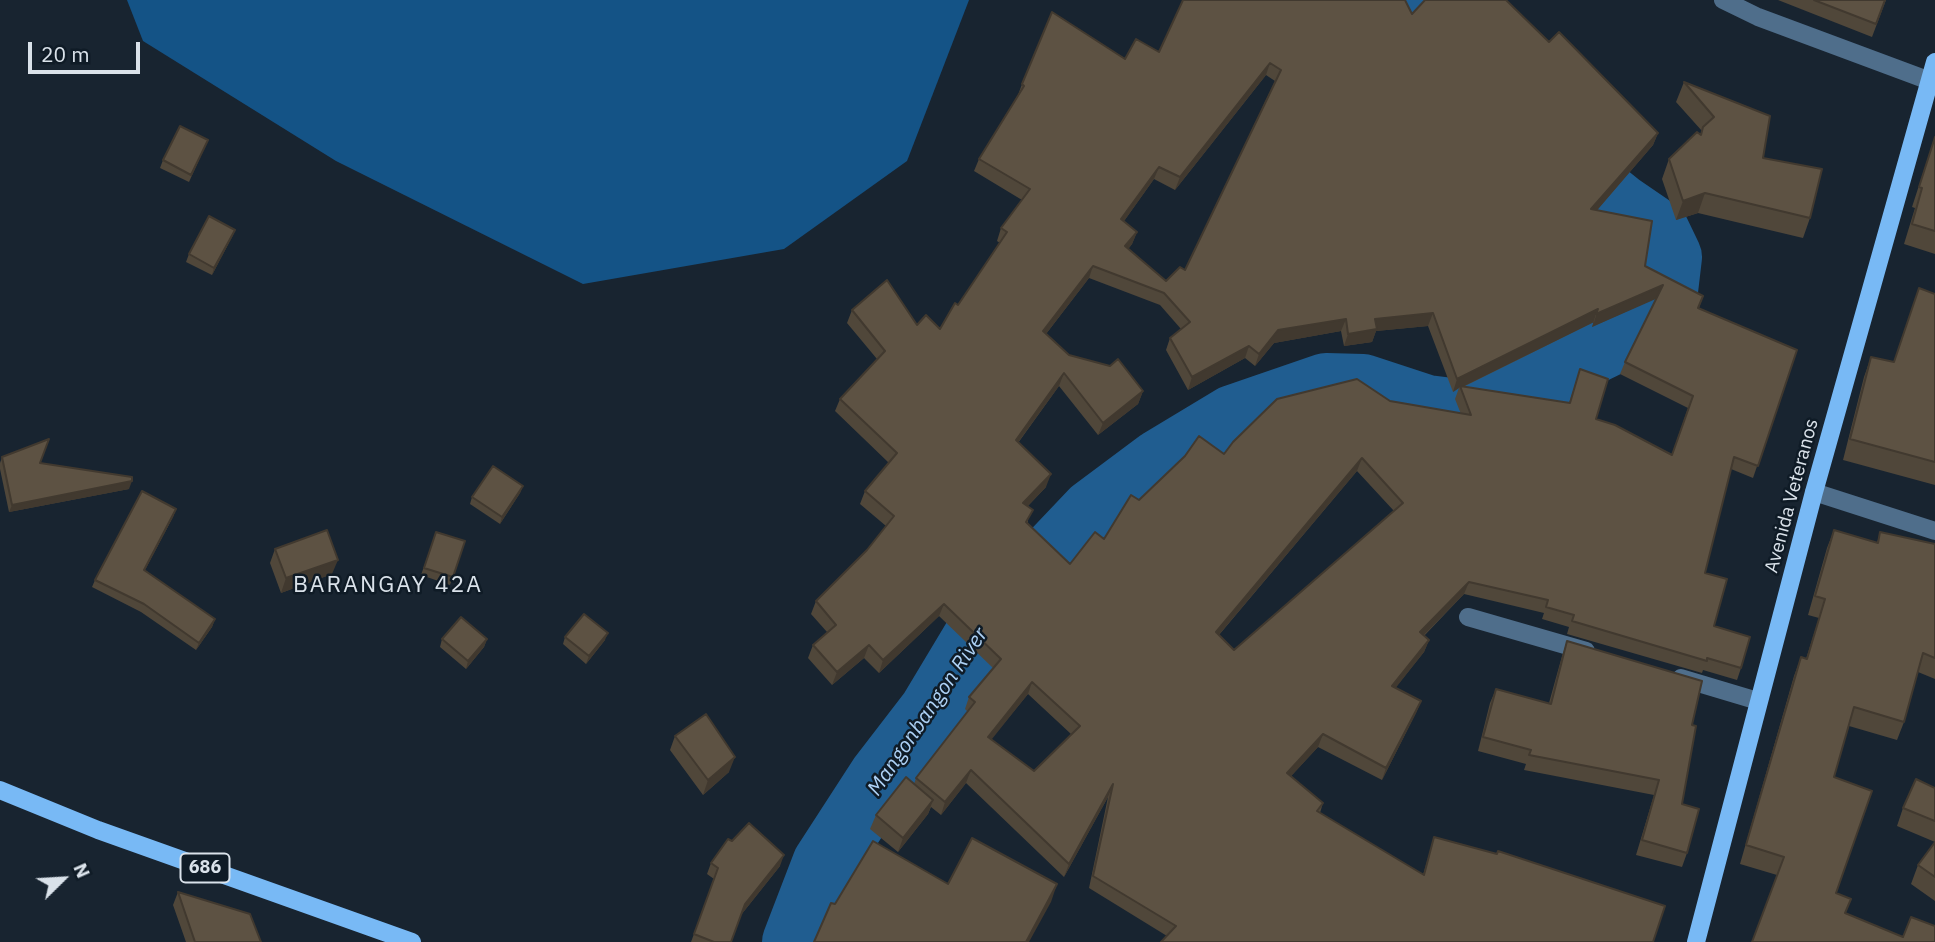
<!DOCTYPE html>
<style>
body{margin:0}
#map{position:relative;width:1935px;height:942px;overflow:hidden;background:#182430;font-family:"IBM Plex Sans",sans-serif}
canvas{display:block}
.north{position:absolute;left:28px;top:844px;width:70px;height:70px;-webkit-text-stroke:5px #0f1b26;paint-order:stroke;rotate:66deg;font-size:19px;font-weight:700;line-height:28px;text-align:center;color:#dae2ea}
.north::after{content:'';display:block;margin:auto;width:24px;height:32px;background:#dae2ea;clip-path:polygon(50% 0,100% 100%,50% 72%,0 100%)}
.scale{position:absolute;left:28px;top:42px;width:112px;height:32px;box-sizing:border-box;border:4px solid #dae2ea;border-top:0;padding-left:9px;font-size:21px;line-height:24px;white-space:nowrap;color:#dae2ea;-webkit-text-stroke:5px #0f1b26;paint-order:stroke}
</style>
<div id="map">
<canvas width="1935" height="942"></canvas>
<div class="north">N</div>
<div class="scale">20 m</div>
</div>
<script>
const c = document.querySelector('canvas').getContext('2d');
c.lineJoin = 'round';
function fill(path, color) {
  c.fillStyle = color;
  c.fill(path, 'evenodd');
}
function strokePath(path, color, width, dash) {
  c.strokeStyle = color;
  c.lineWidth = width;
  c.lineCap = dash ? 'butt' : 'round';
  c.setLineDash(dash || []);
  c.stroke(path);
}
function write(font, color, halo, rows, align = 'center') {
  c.font = font + ' "IBM Plex Sans",sans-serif';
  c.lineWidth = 5;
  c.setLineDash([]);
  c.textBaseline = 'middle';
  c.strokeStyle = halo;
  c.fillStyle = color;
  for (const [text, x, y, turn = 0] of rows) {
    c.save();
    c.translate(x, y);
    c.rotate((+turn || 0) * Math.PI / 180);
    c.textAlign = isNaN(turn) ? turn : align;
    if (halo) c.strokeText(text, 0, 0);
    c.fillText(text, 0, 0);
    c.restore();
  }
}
const forest = new Path2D(`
 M127 0H969L907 161 784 249 583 284 336 161 143 41Z`);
const river = new Path2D(`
 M795 942 825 864 882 776 932 711 980 631 1093 512 1160 462 1233 418 1326 386 1363 387 1427 408 1467 413 1532 386 1593 351 1650 323 1665 291 1669 257 1657 232 1619 206 1458 76 1418 23 1408 0`);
const minor = new Path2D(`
 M1723 0 1758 17 1930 81
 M1814 492 1935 531
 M1468 617 1586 651
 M1681 678 1758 701`);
const major = new Path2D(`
 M0 790 98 830 412 942
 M1696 942 1814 492 1935 62`);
const wall = new Path2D(`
 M1778 0H1886L1872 37Z
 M1412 14 1549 42 1658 133 1653 145 1597 210 1645 266 1703 296 1699 308 1797 350 1753 478 1731 469 1705 573 1714 626 1741 668 1737 680 1703 670 1702 673 1567 634 1569 627 1542 619 1544 613 1464 594 1424 636 1429 640 1424 652 1395 688 1421 701 1416 713 1382 780 1318 747 1291 776 1323 803 1320 813 1423 875 1434 837 1665 906 1167 936 1089 888 1108 797 1064 877 966 783 941 815 931 807 928 814 898 852 870 829 876 815 914 784 916 778 968 712 965 709 969 697 993 668 939 616 879 673 864 658 832 685 808 658 813 645 827 632 811 614 816 601 867 550 886 526 860 504 865 491 889 463 835 411 840 399 877 359 847 323 852 310 917 325 940 329 958 305 1000 243 997 241 1001 228 1022 200 974 171 979 159 1018 95 1022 84 1159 52ZM1266 75 1275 81 1185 270 1166 281 1128 249 1132 244 1137 232 1124 221 1154 179 1175 190ZM1089 278 1160 305 1181 329 1170 338 1166 350 1188 390 1245 358 1255 366 1274 343 1341 331 1344 346 1372 342 1376 331 1428 326 1453 392 1459 388 1455 399 1461 414 1390 401 1224 454 1139 500 1104 539 1070 564 1028 523V506L1046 487 1018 443 1059 386 1098 435 1138 404 1143 391 1069 355 1046 334ZM1656 298 1625 362 1620 374 1688 408 1672 454 1596 419 1580 369 1569 403 1463 387 1594 322 1592 327ZM1357 471 1394 511 1234 650 1219 635ZM1028 694 1071 734 1034 771 991 739Z
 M1684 82 1763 158 1810 218 1803 238 1698 213 1676 220 1662 179 1669 159 1700 135 1702 131 1676 102Z
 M1935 136V254L1904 244 1915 208 1912 207Z
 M208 140 189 182 160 168 163 160Z
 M235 230 232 237 212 275 186 262 189 254Z
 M1919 288 1935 294V485L1843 460 1864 377 1871 357 1894 362Z
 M2 457 40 463 129 489 9 512 0 469V463Z
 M523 486 520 493 500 524 470 504 472 497Z
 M176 509 173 517 145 570 215 619 212 627 196 650 141 612 92 587 95 580Z
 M1834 530 1877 543 1880 532 1935 544V679L1918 672 1904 722 1897 740 1849 726 1834 777 1836 893 1846 914 1903 937 1935 942H1752L1777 875 1740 864 1794 676 1801 657 1806 659 1819 618 1808 615 1827 548Z
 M436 532 465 541 450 585 421 575Z
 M275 549 332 574 281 593 270 563Z
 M565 637 605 640 586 664 563 644Z
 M442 639H487L484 647 466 669 440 647Z
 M1567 641 1692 725 1682 804 1687 853 1682 867 1636 855 1654 795 1524 770 1526 764 1478 751 1490 703 1496 689 1549 703 1562 656Z
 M675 736 729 772 703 795 670 750Z
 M1935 788V901L1911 884 1918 865 1935 842 1897 826 1903 808Z
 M732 841 780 866 741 915 731 942H691L714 879 707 874 711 863Z
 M178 892 261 942H186L173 905Z`);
const shadedWall = new Path2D(`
 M1270 63 1266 75 1175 190 1180 177Z
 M1658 133 1653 145 1587 222 1591 209Z
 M1159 167 1154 179 1117 231 1121 219Z
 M1705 193 1698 213 1676 220 1683 201Z
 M235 230 232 237 212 275 214 268Z
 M1137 232 1132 244 1121 259 1125 246Z
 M1093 266 1089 278 1039 343 1043 331Z
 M1663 285 1658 298 1592 327 1596 314Z
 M1598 309 1594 322 1460 388V386L1459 388 1453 392 1457 379Z
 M1433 313 1428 326 1376 331 1372 342 1344 346 1348 334 1375 319Z
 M1346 319 1341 331 1274 343 1255 366 1259 354 1278 330Z
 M1249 346 1245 358 1188 390 1192 377Z
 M1064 373 1059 386 1011 452 1016 440Z
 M1143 391 1138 404 1098 435 1103 423Z
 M1362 458 1357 471 1211 644 1216 632Z
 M1051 474 1046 487 1018 516 1023 503Z
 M132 481 129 489 9 512 12 505Z
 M523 486 520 493 500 524 502 517Z
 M176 509 173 517 141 577 144 570Z
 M338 560 332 574 281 593 286 578Z
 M1469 582 1464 594 1415 644 1420 632Z
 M944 604 939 616 879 673 883 660Z
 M215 619 212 627 196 650 199 643Z
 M608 633 605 640 586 664 589 656Z
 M487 639 484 647 466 669 468 661Z
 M1429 640 1424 652 1387 699 1392 686Z
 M869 645 864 658 832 685 837 672Z
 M1032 682 1028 694 984 749 988 737Z
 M1421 701 1416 713 1382 780 1386 768Z
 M1323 734 1318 747 1283 785 1287 773Z
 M735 757 729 772 703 795 708 780Z
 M971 770 966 783 941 815 945 802Z
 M1113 784 1108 797 1064 877 1069 864Z
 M933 800 928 814 898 852 903 838Z
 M784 855 780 866 741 915 745 904Z
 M1057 884 1051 902 1029 942H1026Z`);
const building = new Path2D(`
 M1183 0H1405L1412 14 1425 0H1506L1549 42 1559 32 1658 133 1591 209 1652 221 1645 266 1703 296 1698 308 1797 350 1758 466 1734 457 1705 573 1727 579 1714 626 1750 637 1741 668 1707 658V661L1572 621 1574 615 1546 607 1548 600 1469 582 1420 632 1429 640 1392 686 1421 701 1386 768 1323 734 1287 773 1323 803 1317 811 1424 875 1434 837 1497 854 1498 851 1665 906 1653 942H1161L1176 926 1093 876 1113 784 1069 864 971 770 945 802 916 778 975 702 969 697 1001 659 944 604 883 660 869 645 837 672 813 645 836 625 816 601 867 550 894 516 865 491 897 453 840 399 885 351 852 310 887 280 917 325 926 315 940 329 955 303 958 305 1007 232 1001 228 1030 189 979 159 1024 86 1022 84 1052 12 1125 59 1136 39 1159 52ZM1270 63 1281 70 1185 270 1180 267 1166 281 1125 246 1137 232 1121 219 1159 167 1180 177ZM1093 266 1164 293 1190 322 1170 338 1192 377 1249 346 1259 354 1278 330 1346 319 1348 334 1377 329 1375 319 1433 313 1457 379 1598 309 1596 314 1663 285 1625 362 1693 396 1672 455 1615 425 1596 419 1608 379 1580 369 1570 403 1460 386 1471 415 1390 401 1357 379 1277 399 1233 442 1224 454 1199 436 1185 456 1139 500 1131 495 1104 539 1095 532 1070 564 1026 522 1033 510 1023 503 1051 474 1016 440 1064 373 1103 423 1143 391 1118 359 1110 366 1069 355 1043 331ZM1362 458 1403 503 1234 650 1216 632ZM1032 682 1080 726 1034 771 988 737Z
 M1814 0H1885L1876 24Z
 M1684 82 1770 116 1763 158 1822 169 1810 218 1705 193 1683 201 1669 159 1697 132 1701 135 1703 127 1714 117Z
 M180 126 208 140 191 175 163 160Z
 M1935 137V231L1912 224 1922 188 1919 187Z
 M209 216 235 230 214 268 189 254Z
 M1919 288 1935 294V462L1850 439 1871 357 1894 362Z
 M49 439 40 463 132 477V481L12 505 2 457Z
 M493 466 523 486 502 517 472 497Z
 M142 491 176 509 144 570 215 619 199 643 144 604 95 580Z
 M327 530 338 560 286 578 275 549Z
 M1834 530 1878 543 1880 532 1935 544V658L1923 653 1904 722 1854 707 1834 777 1872 791 1836 893 1851 899 1845 913 1903 937 1911 917 1935 926V942H1752L1784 857 1746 845 1801 657 1807 659 1825 599 1815 596Z
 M436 532 465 541 453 577 424 568Z
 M584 614 608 633 589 656 565 637Z
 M461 617 487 639 468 661 442 639Z
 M1567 641 1702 681 1692 725 1696 726 1682 804 1699 809 1687 853 1642 840 1659 780 1529 755 1531 750 1483 737 1496 689 1551 704Z
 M706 714 735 757 708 780 675 736Z
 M906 777 933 800 903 838 876 815Z
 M1916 779 1935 788V821L1903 808Z
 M749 823 784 855 745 904 731 942H714L694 934 718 868 711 863 728 839 732 841Z
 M972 838 1057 884 1026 942H814L831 903 835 904 873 841 948 884Z
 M1935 842V877L1918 865Z
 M178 892 250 914 261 942H195Z`);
const shields = [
 [205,868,49]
];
const shieldNames = [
 ["686",205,868]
];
const streetNames = [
 ["Avenida Veteranos",1792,496,-75]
];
const waterNames = [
 ["Mangonbangon River",928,712,-56]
];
const quarterNames = [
 ["BARANGAY 42A",388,585]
];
fill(forest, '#145386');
strokePath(river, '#205d90', 66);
strokePath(minor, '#4f6e8b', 18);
strokePath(major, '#78b9f5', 18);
fill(wall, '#50473a');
fill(shadedWall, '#41392f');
fill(building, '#5d5243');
strokePath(building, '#41392f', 2);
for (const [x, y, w] of shields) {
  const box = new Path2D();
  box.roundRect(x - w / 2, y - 14.5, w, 29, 5);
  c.fillStyle = '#0f1b26';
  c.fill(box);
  strokePath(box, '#dae2ea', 2);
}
write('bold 18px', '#dae2ea', null, shieldNames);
write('19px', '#dae2ea', '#0f1b26', streetNames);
write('italic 21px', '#add1f5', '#0f1b26', waterNames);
c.letterSpacing = '2px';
write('23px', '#dae2ea', '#0f1b26', quarterNames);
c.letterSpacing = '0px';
</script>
